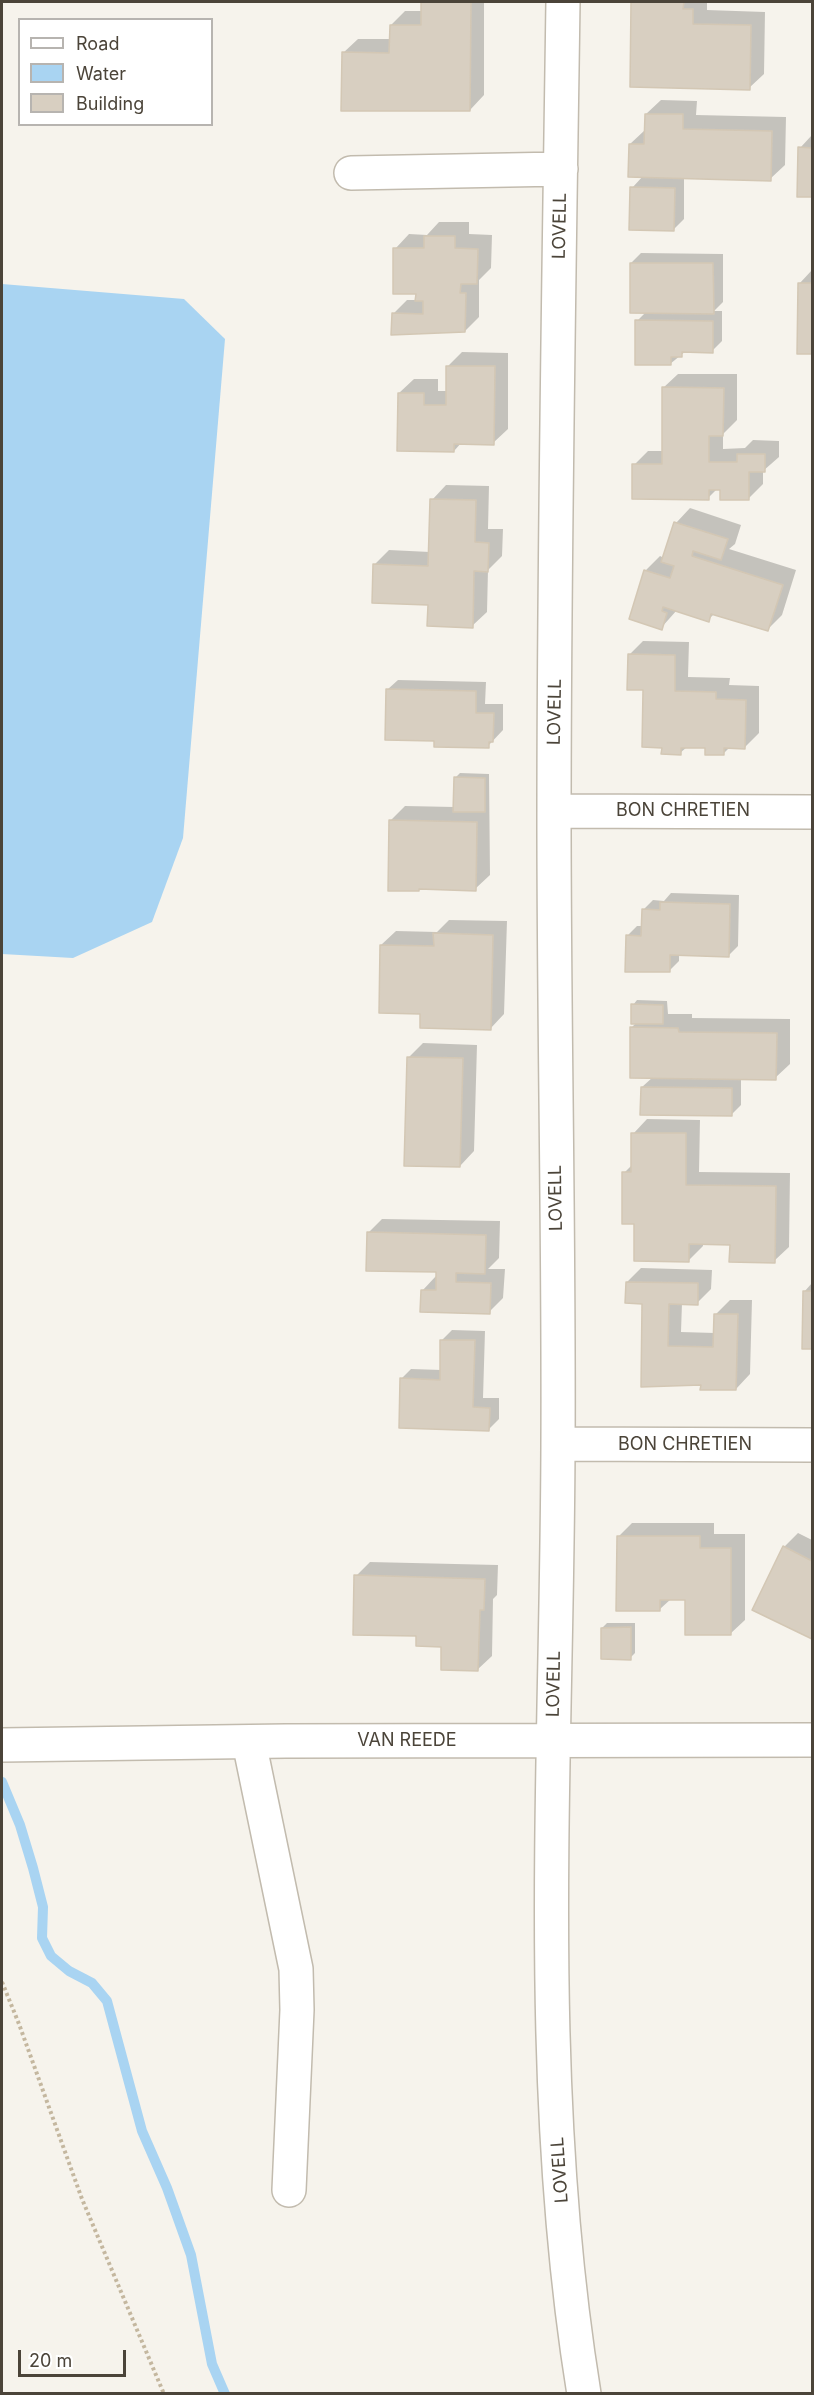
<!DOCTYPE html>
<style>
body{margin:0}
#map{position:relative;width:814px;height:2395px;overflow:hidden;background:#f6f3ec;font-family:Inter,sans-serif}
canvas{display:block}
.frame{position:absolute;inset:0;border:3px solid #4b4439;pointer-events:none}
.legend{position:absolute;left:18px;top:18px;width:195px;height:108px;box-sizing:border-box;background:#fff;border:2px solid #b7b4b0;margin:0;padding:8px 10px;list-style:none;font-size:18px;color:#4b4439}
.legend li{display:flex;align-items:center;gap:12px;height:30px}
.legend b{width:30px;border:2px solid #b7b4b0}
.scale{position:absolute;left:18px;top:2350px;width:108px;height:27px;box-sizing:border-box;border:3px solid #4b4439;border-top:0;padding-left:8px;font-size:18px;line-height:21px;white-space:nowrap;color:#4b4439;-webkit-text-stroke:4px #fff;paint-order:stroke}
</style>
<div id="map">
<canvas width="814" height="2395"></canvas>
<div class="frame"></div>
<ul class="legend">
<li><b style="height:8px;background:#fff"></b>Road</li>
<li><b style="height:16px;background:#a9d4f2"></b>Water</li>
<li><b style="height:16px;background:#d8cfc1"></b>Building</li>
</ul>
<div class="scale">20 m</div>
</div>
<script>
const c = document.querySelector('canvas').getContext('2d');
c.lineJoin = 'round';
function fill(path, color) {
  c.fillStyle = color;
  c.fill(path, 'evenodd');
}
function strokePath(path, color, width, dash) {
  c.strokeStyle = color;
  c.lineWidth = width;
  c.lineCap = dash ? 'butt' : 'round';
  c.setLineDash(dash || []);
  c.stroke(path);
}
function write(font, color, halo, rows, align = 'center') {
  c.font = font + ' Inter,sans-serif';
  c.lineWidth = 4.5;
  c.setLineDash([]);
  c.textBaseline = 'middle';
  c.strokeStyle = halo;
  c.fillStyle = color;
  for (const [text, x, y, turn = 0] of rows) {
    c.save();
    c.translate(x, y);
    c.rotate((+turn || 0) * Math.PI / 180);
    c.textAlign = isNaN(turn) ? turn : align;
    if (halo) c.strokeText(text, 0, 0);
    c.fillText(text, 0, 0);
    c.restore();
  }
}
const water = new Path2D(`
 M2 284 184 299 225 339 183 838 152 922 73 958 2 954Z`);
const shadow = new Path2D(`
 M423 2H484V95L470 110 343 53 358 39H391V25L405 11H422Z
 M633 2H707V10L765 12 764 74 749 88 631 86Z
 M661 100 697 101 696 115 786 117 785 165 770 179 684 177V219L674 229 632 188 643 176 630 144 645 130 646 114Z
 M812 135V195H799L800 148Z
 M439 222H469V234L492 235 491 268 479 280V317L465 331 393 314 407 300H417V293L395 249 409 234 427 235Z
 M641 253 723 254V302L714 311H722V341L712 351H686L670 364 637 321 646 312 631 263Z
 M812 270V353H799V284Z
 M462 352 508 353V429L493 443 462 442 454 451 399 393 414 379H438V391H448V366Z
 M678 374H737V420L723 434V449L745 448 753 440 779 441V457L763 471V484L749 498 721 488H718L708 498 634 465 648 451H663V388Z
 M446 485 489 486 488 529H503L502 556 488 570 487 612 472 626 429 604 374 565 389 550 430 552 432 500Z
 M690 508 741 525 735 544 729 549 796 570 782 615 767 630 715 613 708 620 677 610 661 628 645 571 660 556 664 558 676 523Z
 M643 641 689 642 688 677 730 678 729 685 759 686V733L745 747H730L723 754 706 747H687L680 753 663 746 645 689 629 655Z
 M398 680 486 682 485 704H503V730L488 746 436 739 388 689Z
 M460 773 489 774 490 875 475 889 421 887 418 890 391 820 405 806 455 807V778Z
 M671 893 739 895 738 946 728 956 679 954V961L669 971 627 936 637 926H643V910L653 900 664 901Z
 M449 920 507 921 504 1014 490 1029 422 1013 381 945 396 931 437 932Z
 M637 1000 667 1001 668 1014H692V1018L790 1019V1064L775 1078H741V1105L731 1115 642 1087 653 1077 631 1028 637 1022 633 1005Z
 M423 1043 477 1045 474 1151 460 1166 408 1058Z
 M647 1119 700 1120 699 1172 790 1173 789 1247 774 1261 731 1243H703V1246L689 1260 636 1222 624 1173 632 1165 633 1134Z
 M382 1219 500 1221 499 1258 488 1269H505L503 1298 489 1312 422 1291 436 1276 438 1271 368 1233Z
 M641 1268 712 1270 711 1289 697 1303H682L681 1332 715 1333 716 1314 730 1300H752L750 1374 736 1389 702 1384 642 1385 644 1302 627 1282Z
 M812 1283V1348H803L804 1292Z
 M452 1330 485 1331 483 1398H499V1419L489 1429 401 1379 411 1369 442 1370V1340Z
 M632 1523H714V1534H745V1620L730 1634 687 1599H671L660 1609 618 1537Z
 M798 1533 812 1540V1637L754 1609 784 1547Z
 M370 1562 498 1565 497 1595 493 1599 492 1656 477 1670 443 1645 418 1635 356 1576Z
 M607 1623H635V1653L630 1658 602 1628Z`);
const stream = new Path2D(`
 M2 1782 20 1825 33 1868 43 1907 42 1938 51 1956 69 1971 92 1983 107 2001 142 2131 167 2188 191 2255 212 2364 225 2394`);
const building = new Path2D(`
 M421 2H471L470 111H341L342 52 389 53 390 25H421Z
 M631 2H684L683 9H693V24L751 25 750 90 630 87Z
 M645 114H683V129L772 131 771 181 628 177 629 144H644Z
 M798 147 812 148V197H797Z
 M630 187 675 188 674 231 629 230Z
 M424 236H455V248L478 249 477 284H461L460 293H466L465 332 391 335 392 313 423 314V301H415L416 294H393V248H424Z
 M630 263H713L714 314 630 313Z
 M798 283H812V354H797Z
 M635 320 713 321V353L682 352V357H671V365H635Z
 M446 366H495L494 445 454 444V452L397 451 398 393H424V405H446Z
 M662 387 724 388 723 436H709V462H737V454H765V472H749V500H720V490H709V500L632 499V464H662Z
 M430 499 476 500 475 542 489 543 488 572 474 571 473 628 427 626 428 605 372 603 373 564 428 566Z
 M674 522 728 539 721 560 693 551 692 556 783 585 768 631 711 614 709 622 663 607 662 611 667 613 662 630 629 619 644 570 670 578 674 566 661 562Z
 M628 654 675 655V691L716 692V699L746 700 745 749 724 748V755H705V748H681V755L661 754 662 748 642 747 643 690H627Z
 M386 689 476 691V713H494L493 742H489V748L434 747V741L385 740Z
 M454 777 485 778V812H453Z
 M389 820 477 822 476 891 419 889V891H388Z
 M660 902 730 904 729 957 670 955V972H625L626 935 641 936 642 909 660 910Z
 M433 933 493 935 491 1030 420 1028V1014L379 1013 380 945 434 946Z
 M631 1004 663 1005V1024H631Z
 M630 1027 678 1028 679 1032 777 1033 776 1080 630 1078Z
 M407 1057 463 1058 460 1167 404 1166Z
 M641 1087 732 1088V1116L640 1115Z
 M631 1133H686V1185L776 1186 775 1263 729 1262 730 1245 689 1244V1262L634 1261V1224H622V1172H631Z
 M367 1232 486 1235 485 1274 456 1273V1282L491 1283 490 1314 420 1312 421 1290H436V1272L366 1271Z
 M626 1282 698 1283V1305L669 1304 668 1346 713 1347 714 1314H738L736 1390H700L701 1385 641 1387 642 1304 625 1303Z
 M803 1291H812V1349H802Z
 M440 1340H475L473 1407 490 1408 489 1431 399 1428 400 1378 440 1380Z
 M617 1536H700V1548H731V1635H685V1600H660V1611H616Z
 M783 1546 812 1561V1639L752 1610Z
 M354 1575 485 1579 484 1610H480L478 1671 441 1670V1647L416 1646V1636L353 1635Z
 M631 1627V1660L601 1659V1628Z`);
const path = new Path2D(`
 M2 1982 19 2024 82 2199 164 2394`);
const minor = new Path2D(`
 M563 2C559 274 554 547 554 819 554 1028 559 1236 558 1445 557 1761 533 2080 584 2394
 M351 173 561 169
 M554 811 812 812
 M558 1444 812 1445
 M249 1742 296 1969 297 2010 289 2190
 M2 1745 286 1741 812 1740`);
const streetNames = [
 ["LOVELL",560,226,-89],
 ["LOVELL",555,712,-89],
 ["BON CHRETIEN",683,811],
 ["LOVELL",556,1198,-91],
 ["BON CHRETIEN",685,1445],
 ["LOVELL",554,1684,-89],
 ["VAN REEDE",407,1741],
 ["LOVELL",560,2170,-94]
];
fill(water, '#a9d4f2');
fill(shadow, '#0003');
strokePath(stream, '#a9d4f2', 10);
fill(building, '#d8cfc1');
strokePath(building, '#d3c7b4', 1.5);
strokePath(minor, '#c2bbae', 36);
strokePath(path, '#c4b79f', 4, [3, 3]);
strokePath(minor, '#fff', 33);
write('18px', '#4b4439', '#fff', streetNames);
</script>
